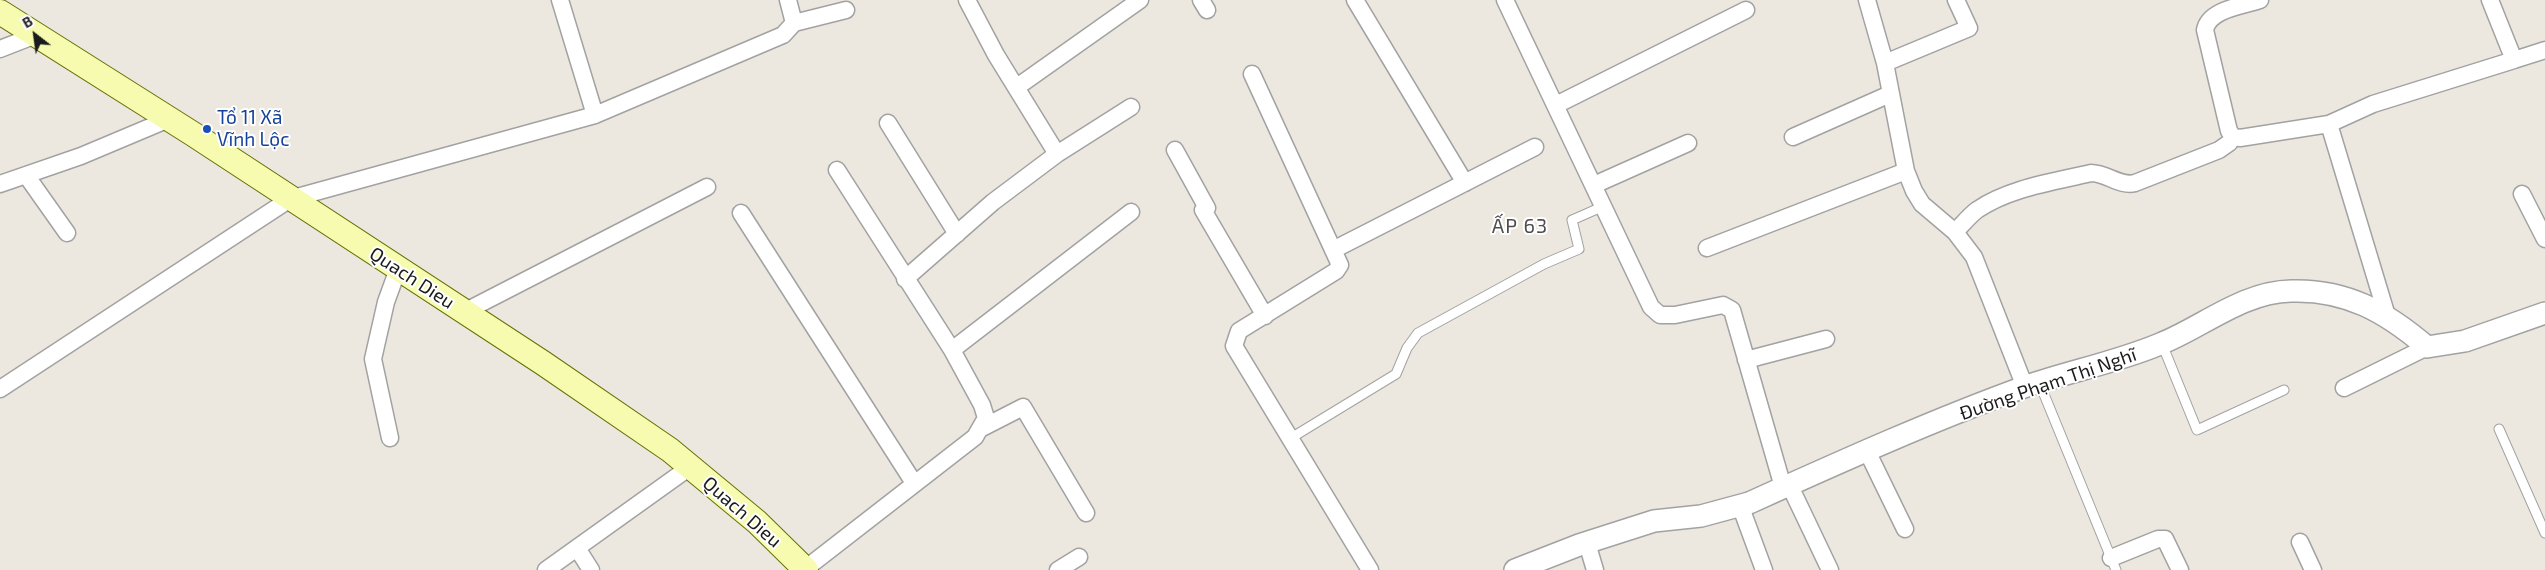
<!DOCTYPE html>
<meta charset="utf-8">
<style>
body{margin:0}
#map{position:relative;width:2545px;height:570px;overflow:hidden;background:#ede8df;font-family:"Exo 2",sans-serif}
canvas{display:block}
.north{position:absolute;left:10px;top:10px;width:50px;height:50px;-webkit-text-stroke:4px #fff;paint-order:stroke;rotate:330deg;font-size:14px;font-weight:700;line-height:20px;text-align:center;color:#1b1b1b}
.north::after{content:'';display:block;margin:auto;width:18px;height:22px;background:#1b1b1b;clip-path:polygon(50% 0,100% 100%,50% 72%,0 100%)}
</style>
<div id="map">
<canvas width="2545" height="570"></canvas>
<div class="north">B</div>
</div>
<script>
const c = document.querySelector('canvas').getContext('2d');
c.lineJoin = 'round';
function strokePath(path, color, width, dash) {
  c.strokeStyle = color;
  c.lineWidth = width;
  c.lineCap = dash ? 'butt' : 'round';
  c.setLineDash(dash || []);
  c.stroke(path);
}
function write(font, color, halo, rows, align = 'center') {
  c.font = font + ' "Exo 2",sans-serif';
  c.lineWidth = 4;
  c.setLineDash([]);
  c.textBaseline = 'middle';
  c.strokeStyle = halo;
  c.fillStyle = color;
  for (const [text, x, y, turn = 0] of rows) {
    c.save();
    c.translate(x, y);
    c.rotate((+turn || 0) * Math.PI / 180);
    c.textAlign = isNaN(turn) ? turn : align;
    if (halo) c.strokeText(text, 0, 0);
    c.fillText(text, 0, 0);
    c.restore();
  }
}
const service = new Path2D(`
 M2162 344 2197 430 2284 390
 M2039 382 2116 570
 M2499 429 2545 533
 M1291 438 1396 374 1407 348 1418 333 1544 264 1579 249 1572 220 1604 206`);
const minor = new Path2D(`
 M560 0 595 115
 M967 0 996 55 1057 154
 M1201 0 1207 10
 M1355 0 1465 183
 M1505 0 1651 307 1660 315H1675L1723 305 1732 310 1783 487
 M1867 0 1885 63 1906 171 1914 191 1922 204 1955 232 1974 257 2025 387
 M2260 0C2243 6 2209 9 2205 30L2229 131 2233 137 2240 138 2329 124 2387 316
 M794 23 846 10
 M0 49 36 35
 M2514 60 2545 50
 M1885 63 1969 28 1956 0
 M1252 74 1340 265 1336 271 1239 331 1234 346 1370 570
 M1017 87 1140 0
 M1556 105 1746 10
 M888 123 957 234
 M2329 124 2373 104 2514 60 2490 0
 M1793 137 1890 94
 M1175 150 1207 208 1203 210 1265 316
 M26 175 67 233
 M0 184 81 156 169 119
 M1594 185 1688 143
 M2522 194 2545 239
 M741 213 914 483
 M1955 232C1962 225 1969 216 1977 210 2009 188 2053 182 2091 173 2107 173 2120 187 2135 183L2219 150 2229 143 2233 137
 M1707 248 1906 171
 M1333 250 1535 147
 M905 279 993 202 1057 154 1131 107
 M464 312 707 187
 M952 350 1131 212
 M1746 360 1826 339
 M2344 388 2427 347
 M0 389 290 199 595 115 783 35 794 23 788 0
 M980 429 1023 407 1086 513
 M390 438 373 359 386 302 398 269
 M1867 451 1905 529
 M1789 484 1830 570
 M1740 505 1764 570
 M2300 542 2313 570
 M1587 543 1595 570
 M577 548 591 570
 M2111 558 2158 539H2165L2180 570
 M805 569 975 437 986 418 982 405 952 350 837 170
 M546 570 690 467
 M1058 570 1079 557`);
const tertiary = new Path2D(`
 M1515 570 1579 545 1654 521 1701 516 1749 503C1840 462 1933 420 2027 386 2071 371 2117 362 2160 344 2203 327 2242 292 2291 291 2346 289 2386 312 2427 347L2465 341 2545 313`);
const secondary = new Path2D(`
 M0 12 193 134 543 363 670 450 757 522 806 570`);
const markers = [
 [207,129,5,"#1a4fb4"]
];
const transitNames = [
 ["Tổ 11 Xã",217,118],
 ["Vĩnh Lộc",217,140]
];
const streetNames = [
 ["Quach Dieu",412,278,33],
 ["Đường Phạm Thị Nghĩ",2048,384,-19],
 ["Quach Dieu",742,512,41]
];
const neighbourhoodNames = [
 ["ẤP 63",1520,226]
];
strokePath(service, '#a2a2a2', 11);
strokePath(minor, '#a2a2a2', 19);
strokePath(tertiary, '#a2a2a2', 24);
strokePath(secondary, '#657102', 26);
strokePath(service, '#fff', 9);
strokePath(minor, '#fff', 16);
strokePath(tertiary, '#fff', 21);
strokePath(secondary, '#f6fbb0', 24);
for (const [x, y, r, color] of markers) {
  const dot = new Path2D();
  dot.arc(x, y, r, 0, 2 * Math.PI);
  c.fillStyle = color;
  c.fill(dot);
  strokePath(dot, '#fff', 2);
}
write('19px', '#164399', '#fff', transitNames, 'left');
write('19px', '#1b1b1b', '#fff', streetNames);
c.letterSpacing = '1px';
write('20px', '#4e4e4e', '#fff', neighbourhoodNames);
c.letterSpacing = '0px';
</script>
